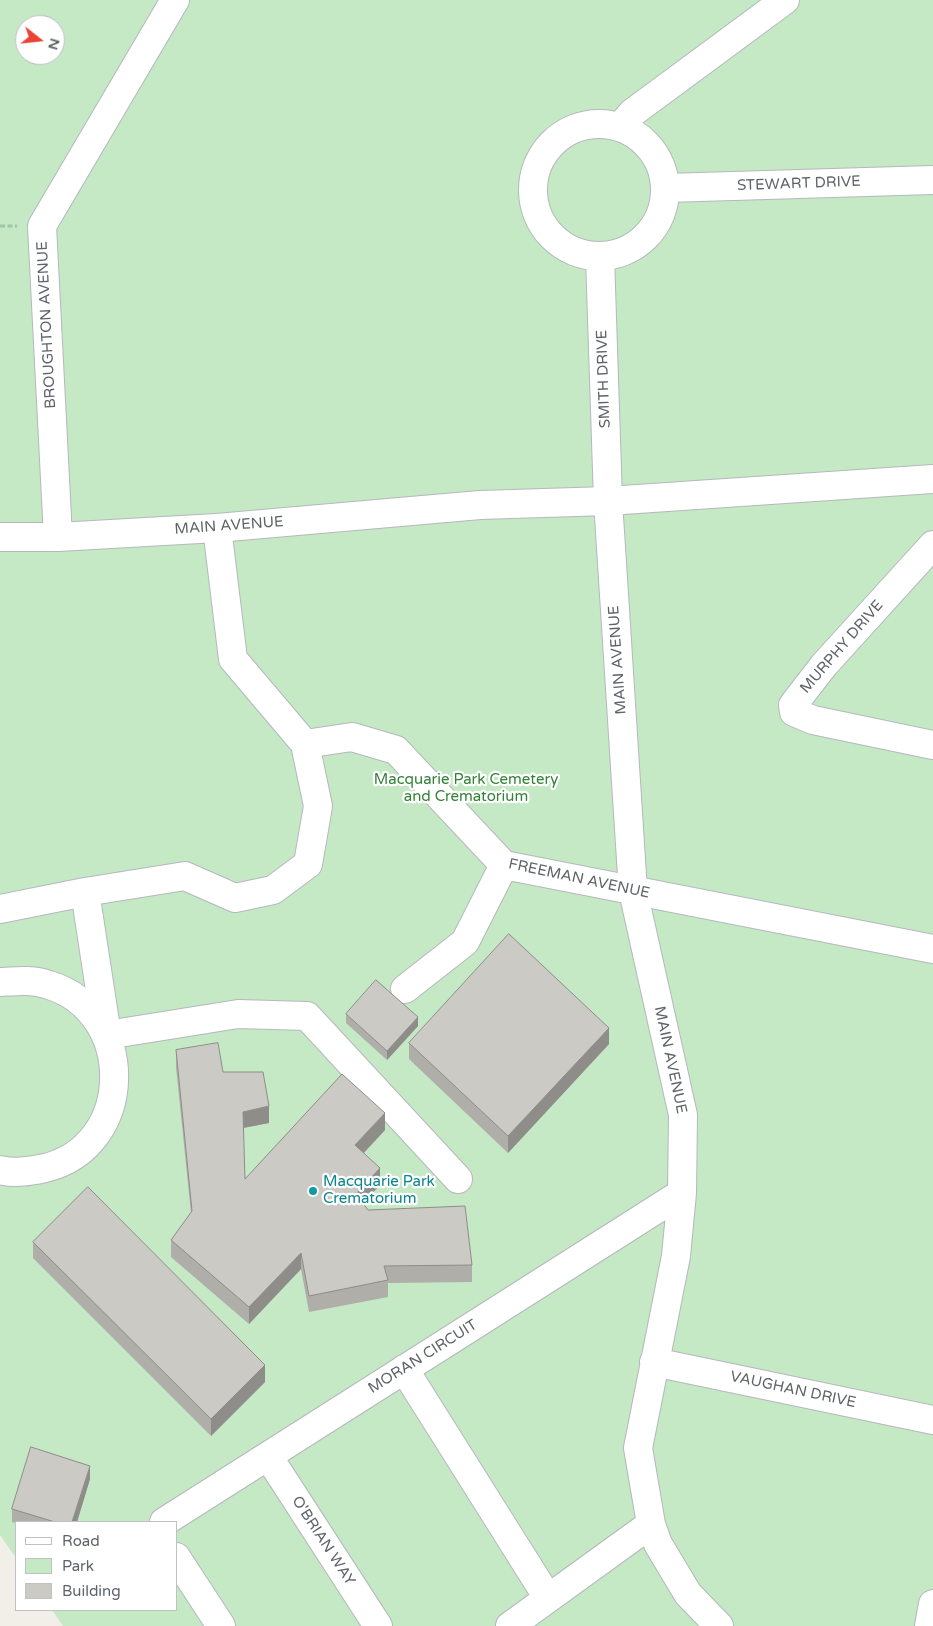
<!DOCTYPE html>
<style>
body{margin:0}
#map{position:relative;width:933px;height:1626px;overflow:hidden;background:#f1efe8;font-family:"Varela Round",sans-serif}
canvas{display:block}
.legend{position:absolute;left:15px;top:1521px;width:162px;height:90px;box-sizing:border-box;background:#fff;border:1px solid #bfc1c3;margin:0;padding:6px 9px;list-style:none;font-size:15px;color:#5f6368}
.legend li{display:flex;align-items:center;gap:10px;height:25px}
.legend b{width:25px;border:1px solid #bfc1c3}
.north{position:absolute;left:15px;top:15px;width:50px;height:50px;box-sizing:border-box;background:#fff;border:1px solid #bfc1c3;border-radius:50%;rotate:106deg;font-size:14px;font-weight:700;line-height:20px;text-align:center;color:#5f6368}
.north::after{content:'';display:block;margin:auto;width:18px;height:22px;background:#ea4335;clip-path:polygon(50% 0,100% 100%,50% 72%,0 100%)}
</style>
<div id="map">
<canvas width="933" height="1626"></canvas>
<ul class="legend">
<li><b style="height:6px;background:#fff"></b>Road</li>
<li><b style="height:14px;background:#c5e8c5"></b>Park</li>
<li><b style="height:14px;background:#cccac5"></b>Building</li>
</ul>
<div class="north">N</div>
</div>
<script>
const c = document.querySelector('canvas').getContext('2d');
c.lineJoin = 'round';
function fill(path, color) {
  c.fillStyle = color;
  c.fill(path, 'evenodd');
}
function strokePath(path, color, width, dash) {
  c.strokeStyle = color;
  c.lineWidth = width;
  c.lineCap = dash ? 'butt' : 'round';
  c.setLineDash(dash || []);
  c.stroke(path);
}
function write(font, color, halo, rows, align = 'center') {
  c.font = font + ' "Varela Round",sans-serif';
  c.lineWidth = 4.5;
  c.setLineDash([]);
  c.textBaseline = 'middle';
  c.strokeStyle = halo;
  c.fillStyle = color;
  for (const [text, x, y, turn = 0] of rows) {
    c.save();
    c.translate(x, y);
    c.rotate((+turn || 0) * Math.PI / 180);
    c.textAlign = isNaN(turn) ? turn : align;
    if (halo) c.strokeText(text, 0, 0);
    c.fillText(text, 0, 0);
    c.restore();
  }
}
const green = new Path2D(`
 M0 0H933V1626H63L52 1610H176V1522H16V1558L0 1535ZM25 25H55V55H25Z`);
const path = new Path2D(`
 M0 226H17`);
const minor = new Path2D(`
 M533 190a66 66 0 1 1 132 0a66 66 0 1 1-132 0Z
 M620 127 632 113 785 0
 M666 188 933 180
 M600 257 608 501 633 891 683 1115 682 1193 676 1256 638 1448 651 1524 658 1544 688 1594 719 1626
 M217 528 233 659 305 744 352 737 396 750 504 865 933 949
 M0 537H58L217 528 480 505 608 501 933 479
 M58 537 42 226 175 0
 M933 545 824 665 793 705 794 712 813 720 933 745
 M85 892 107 1035 238 1014 307 1016 458 1179
 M0 909 85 892 185 876 235 898 273 890 308 864 318 806 305 744
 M0 982C17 981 33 979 49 985 137 1012 136 1146 45 1168 31 1171 15 1174 0 1170
 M405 989 465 942 504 865
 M654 1362 933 1420
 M404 1369 548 1598
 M268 1456 378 1626
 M164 1522 682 1193
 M176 1557 221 1626
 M510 1626 651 1524
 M929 1626 933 1604`);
const wall = new Path2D(`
 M346 1014 418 1026 387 1060 346 1023Z
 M409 1043 609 1044 508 1153 409 1059Z
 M176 1050 223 1072 269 1123 243 1128 245 1179 385 1130 364 1153 380 1185 363 1203 368 1210 472 1265V1282L388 1283V1297L309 1312 301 1269 249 1324 171 1257V1240L191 1213 176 1067Z
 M33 1242 265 1382 211 1436 33 1258Z
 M90 1479 77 1522H16V1523L12 1522V1509Z`);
const shadedWall = new Path2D(`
 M418 1017V1026L387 1060V1051Z
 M609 1028V1044L508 1153V1136Z
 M269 1106V1123L243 1128V1112Z
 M385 1113V1130L355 1162V1145Z
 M380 1168V1185L356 1210V1194Z
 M301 1253V1269L249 1324V1307Z
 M265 1365V1382L211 1436V1419Z
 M90 1466V1479L77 1522H72Z`);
const building = new Path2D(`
 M509 934 609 1028 508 1136 409 1043Z
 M376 980 418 1017 387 1051 346 1014Z
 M218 1043 223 1072H263L269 1106 243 1112 245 1179 342 1074 385 1113 355 1145 380 1168 356 1194 368 1210 465 1206 472 1265 384 1266 388 1280 309 1296 301 1253 249 1307 171 1240 192 1211 176 1050Z
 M88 1187 265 1365 211 1419 33 1242Z
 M31 1447 90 1466 72 1522H55L12 1509Z`);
const markers = [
 [313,1191,5,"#0f9aa8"]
];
const streetNames = [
 ["STEWART DRIVE",799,184,-2],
 ["BROUGHTON AVENUE",47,325,-93],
 ["SMITH DRIVE",604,379,-92],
 ["MAIN AVENUE",229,526,-4],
 ["MURPHY DRIVE",842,647,-49],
 ["MAIN AVENUE",618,660,-94],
 ["FREEMAN AVENUE",579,879,12],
 ["MAIN AVENUE",670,1060,78],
 ["MORAN CIRCUIT",423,1357,-32],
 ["VAUGHAN DRIVE",793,1390,12],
 ["O'BRIAN WAY",323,1541,57]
];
const parkNames = [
 ["Macquarie Park Cemetery",466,780],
 ["and Crematorium",466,797]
];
const cultureNames = [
 ["Macquarie Park",323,1182],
 ["Crematorium",323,1199]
];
fill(green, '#c5e8c5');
strokePath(minor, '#b5b8bc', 30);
strokePath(path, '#9cc7a9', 3, [5, 2.5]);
strokePath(minor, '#fff', 28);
fill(wall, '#afaea9');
fill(shadedWall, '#8f8d8a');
fill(building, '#cccac5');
strokePath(building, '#8f8d8a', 1);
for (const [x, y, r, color] of markers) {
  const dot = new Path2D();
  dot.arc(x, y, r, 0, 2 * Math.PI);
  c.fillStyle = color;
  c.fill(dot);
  strokePath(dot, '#fff', 2);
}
write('15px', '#5f6368', '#fff', streetNames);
write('15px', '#348238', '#fff', parkNames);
write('15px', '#0d838f', '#fff', cultureNames, 'left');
</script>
